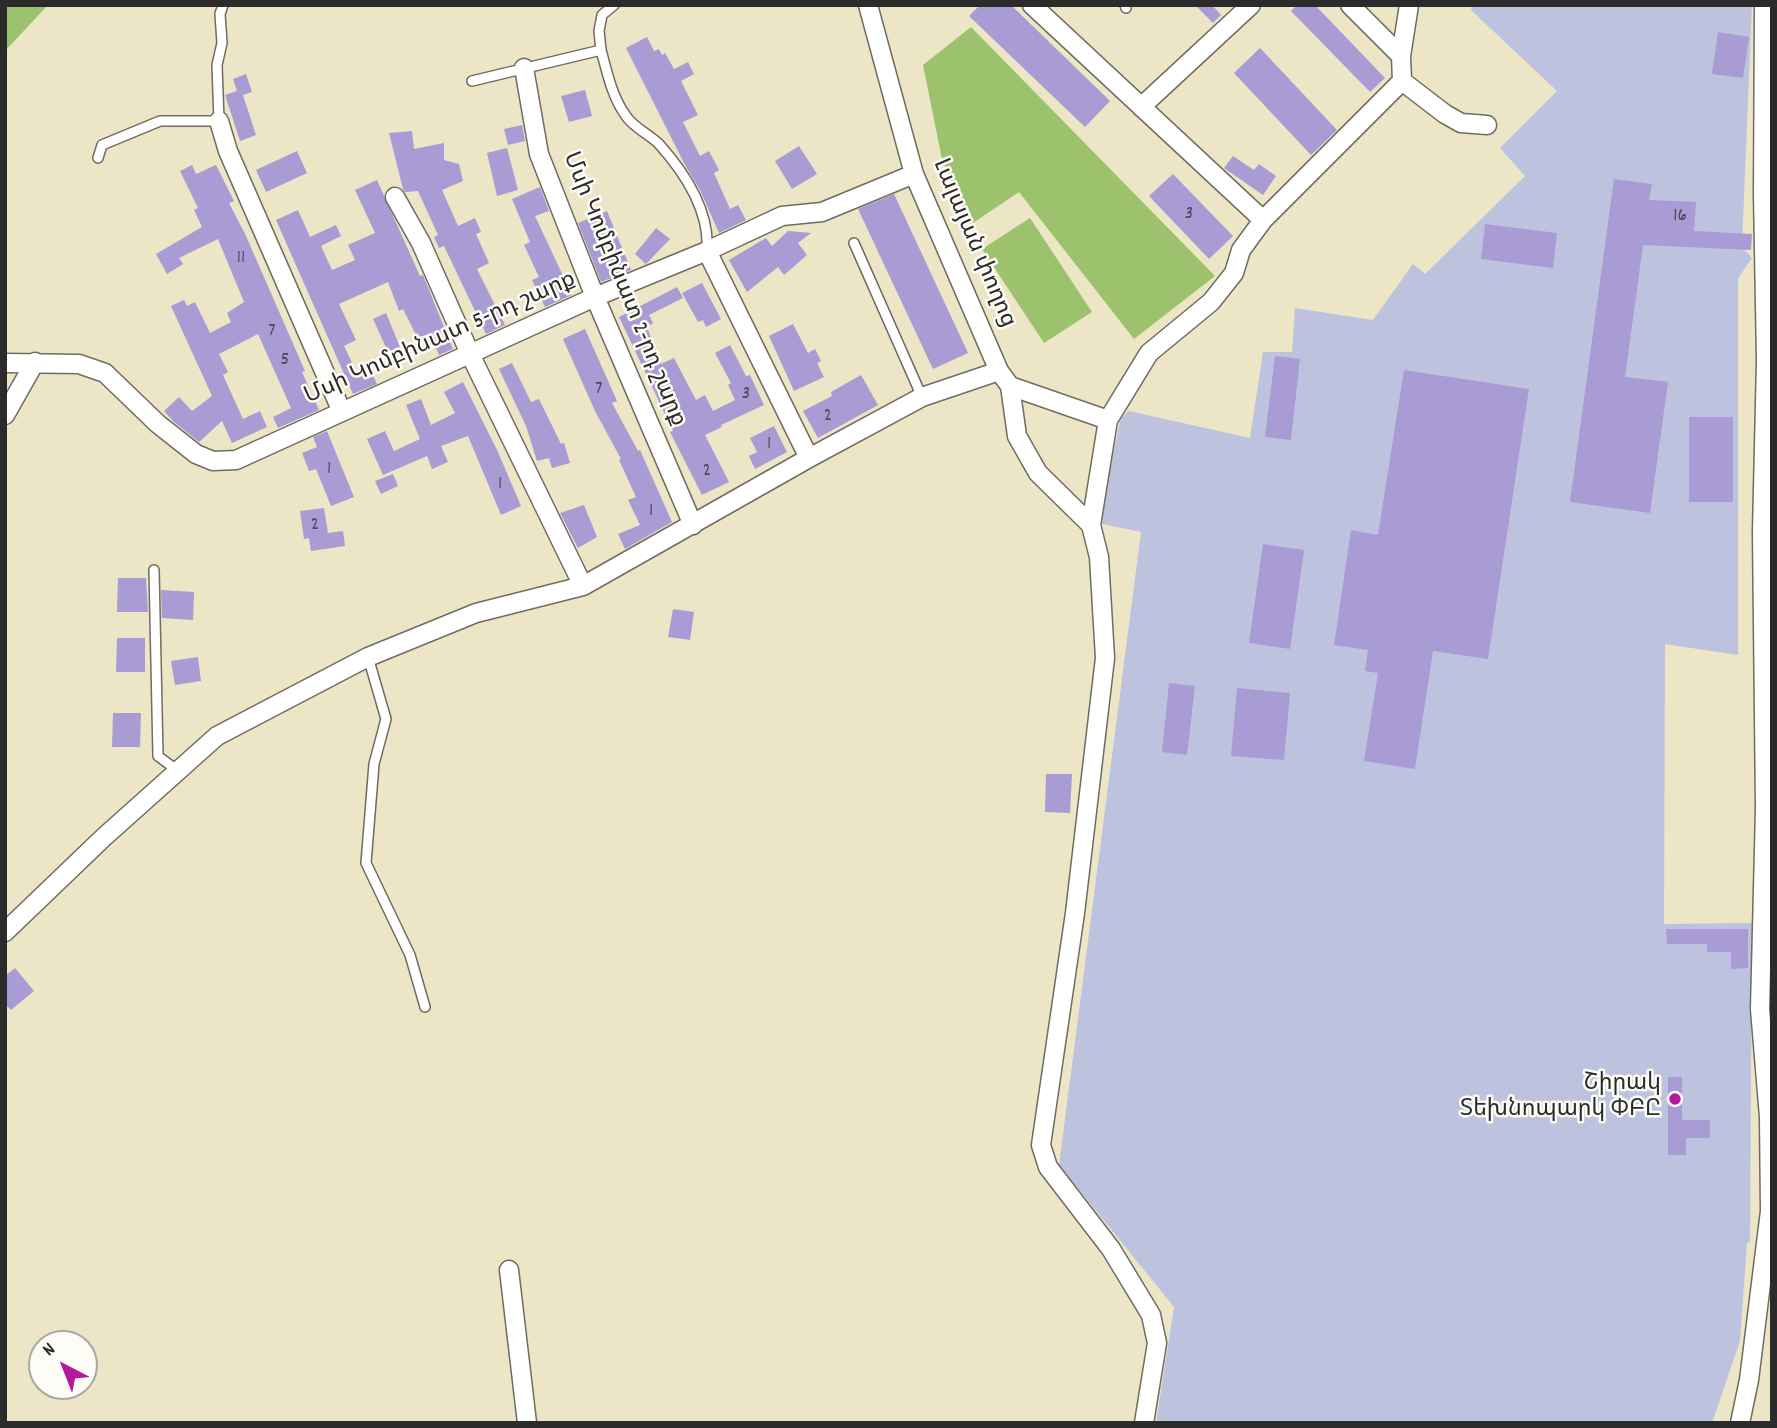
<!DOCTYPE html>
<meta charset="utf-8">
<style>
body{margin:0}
#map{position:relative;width:1777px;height:1428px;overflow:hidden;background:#ece5c6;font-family:Dekko,sans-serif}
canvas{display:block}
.frame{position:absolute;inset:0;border:7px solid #2b2b2b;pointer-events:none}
.north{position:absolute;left:28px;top:1330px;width:70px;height:70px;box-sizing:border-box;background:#fdfcf7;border:2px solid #a9a8a5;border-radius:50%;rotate:318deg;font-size:19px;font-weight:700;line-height:28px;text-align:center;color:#2b2b2b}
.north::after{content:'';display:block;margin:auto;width:24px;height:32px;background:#b5179e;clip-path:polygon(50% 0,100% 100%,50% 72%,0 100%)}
</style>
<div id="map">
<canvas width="1777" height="1428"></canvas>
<div class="frame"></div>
<div class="north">N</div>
</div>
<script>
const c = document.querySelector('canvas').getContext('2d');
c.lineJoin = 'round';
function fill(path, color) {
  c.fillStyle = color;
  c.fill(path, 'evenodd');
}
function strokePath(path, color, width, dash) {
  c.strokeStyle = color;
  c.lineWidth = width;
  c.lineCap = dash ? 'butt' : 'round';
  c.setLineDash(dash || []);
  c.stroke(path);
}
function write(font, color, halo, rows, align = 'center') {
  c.font = font + ' Dekko,"Noto Sans Armenian",sans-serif';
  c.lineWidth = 5;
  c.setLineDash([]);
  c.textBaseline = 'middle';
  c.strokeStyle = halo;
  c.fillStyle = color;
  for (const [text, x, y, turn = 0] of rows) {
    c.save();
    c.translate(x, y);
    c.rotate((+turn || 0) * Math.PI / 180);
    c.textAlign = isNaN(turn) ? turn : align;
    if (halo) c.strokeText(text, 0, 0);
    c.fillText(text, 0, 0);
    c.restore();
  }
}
const industrial = new Path2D(`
 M1472 5H1752L1742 247 1752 258 1738 278V655L1665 644 1664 924 1752 923 1750 1242 1747 1243 1740 1341 1712 1423H1156L1174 1307 1059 1165 1141 532 1098 523 1121 418 1129 411 1250 438 1263 352H1292L1295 308 1373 320 1413 264 1425 274 1525 176 1500 148 1557 91 1471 10Z`);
const green = new Path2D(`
 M5 5H48L5 51Z
 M971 27 1215 276 1134 339 1019 192 970 225 942 159 923 65Z
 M1030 218 1092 312 1044 343 982 249Z`);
const building = new Path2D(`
 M980 5H1011L1110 101 1085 127 969 16Z
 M1195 5H1212L1221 15 1213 23Z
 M1297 5H1315L1385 78 1370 92 1291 11Z
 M1718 32 1749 37 1743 78 1712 74Z
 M647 37 654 51 659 49 662 55 665 53 674 69 688 62 694 74 681 81 698 115 683 122 700 156 709 151 719 170 714 173 730 209 738 205 746 220 719 233 700 190 685 165 626 48Z
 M1260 48 1337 130 1311 155 1234 73Z
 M246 74 252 92 243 95 256 135 240 141 225 95 237 91 233 79Z
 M585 90 592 116 569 122 561 96Z
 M522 125 525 141 508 145 504 129Z
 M412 131 414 149 444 143V160L459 164 463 181 442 190 458 226 475 218 481 232 476 234 489 263 477 269 505 325 486 334 444 246 439 248 434 237 438 235 418 191 405 192 403 189 389 133Z
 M799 146 817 174 792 189 775 161Z
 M507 148 518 190 497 196 487 153Z
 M297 151 307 173 266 192 256 170Z
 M1233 156 1254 170 1259 164 1276 176 1263 195 1224 168Z
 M192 165 196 174 216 165 234 201 229 203 246 236 305 371 302 372 319 410 278 428 273 417 291 408 258 334 219 354 228 372 223 375 243 419 260 411 267 427 232 443 222 421 199 442 174 422 164 411 179 397 192 411 212 396 171 306 184 300 187 306 195 302 210 333 231 322 227 313 244 302 218 239 179 258 183 264 167 274 156 254 202 227 194 210 198 208 180 171Z
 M1173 174 1233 236 1209 259 1149 196Z
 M1614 179 1652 184 1649 200 1696 202 1694 231 1752 234 1751 250 1643 245 1625 377 1668 382 1650 513 1570 502Z
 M377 180 420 276 423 275 453 349 439 355 430 334 418 339 403 309 399 311 388 282 339 304 356 340 344 346 358 375 370 369 377 384 353 394 276 220 298 210 310 237 336 225 341 236 321 246 332 270 355 260 348 245 375 233 355 190Z
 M540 187 549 211 535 216 572 295 545 307 532 280 539 277 524 245 530 242 512 199Z
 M894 194 968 353 933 369 858 209Z
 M607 211 631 270 601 282 578 223Z
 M1485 224 1557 233 1553 268 1481 259Z
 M656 228 670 239 646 264 635 254Z
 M788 231 811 233 798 243 807 255 784 275 778 267 747 292 729 260 766 238 772 246Z
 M702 283 721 319 706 327 703 320 698 322 682 293Z
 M677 287 683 298 649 315 653 323 647 327 661 364 674 358 696 400 705 395 713 411 735 400 728 385 731 383 715 353 730 345 746 376 750 375 764 405 721 425 722 427 705 435 729 482 702 495 670 432 673 431 619 317Z
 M386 313 400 347 388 352 373 319Z
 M793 324 808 353 815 349 821 361 817 363 824 377 794 391 769 336Z
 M585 329 617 401 612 403 638 451 640 450 672 522 625 549 618 534 640 525 628 500 636 497 619 460 621 459 595 411 563 339Z
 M1275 356 1300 359 1291 440 1265 437Z
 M512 363 531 402 539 399 561 444 564 443 570 463 552 468 549 458 537 461 526 426 499 369Z
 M1404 370 1529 389 1488 659 1433 651 1415 769 1364 761 1378 673 1365 671 1368 650 1334 645 1351 530 1378 535Z
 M861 375 878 405 818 438 803 411 832 396 831 392Z
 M463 382 498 452 521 506 501 515 468 436 441 446 448 462 432 469 427 456 383 475 367 439 385 431 394 451 420 439 406 405 421 399 431 425 455 413 444 392Z
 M1689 417H1733V502H1689Z
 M774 426 787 452 755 469 749 456 757 452 750 438Z
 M327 431 354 497 331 506 316 469 309 471 302 453 317 447 313 437Z
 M393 474 398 486 381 494 375 481Z
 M584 505 597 537 578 548 560 513Z
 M324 508 328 533 343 531 345 546 311 551 309 538 304 539 300 511Z
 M1263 544 1304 550 1290 649 1249 643Z
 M118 578H146L148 612H117Z
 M161 590 194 592 193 620 162 618Z
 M673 609 694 612 690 640 668 637Z
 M117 638H145V672H116Z
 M198 657 201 681 175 685 171 661Z
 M1169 683 1195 686 1187 755 1162 752Z
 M1237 688 1290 693 1284 760 1231 756Z
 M113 713H141L140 747H112Z
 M1046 774H1072L1070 813 1045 812Z
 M1666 929H1748V968L1731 969V952H1707V944H1667Z
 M15 968 34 991 11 1010 5 1004V976Z
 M1668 1077H1682V1120H1710V1138H1686V1155H1668Z`);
const service = new Path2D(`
 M1125 5 1126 8
 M601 50C607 72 612 97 626 116 634 128 649 134 659 144 685 173 710 210 707 251
 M472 81 601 50 599 31 602 15 614 5
 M98 158 102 145 160 121H219L217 65 222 43 220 14 223 5
 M854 243 922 397
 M154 570 158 756 178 771
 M368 657 386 719 374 764 366 863 410 955 425 1007`);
const minor = new Path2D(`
 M868 5 914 174 999 371 1010 386 1108 420
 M1032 5 1263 220
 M1350 5 1401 56
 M524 68 539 154 595 297 693 525
 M1402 81 1445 114 1461 123 1487 125
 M1141 107 1251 5
 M219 121 228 151 342 412
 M395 197 421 243 471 356 583 586
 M707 251 809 458
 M5 363 79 364 105 373 158 424 196 454 213 461 236 460 595 297 707 251 782 216 822 212 914 174
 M1010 386 1017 436 1038 473 1091 525
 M5 415 35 362
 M5 932 104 837 217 736 368 657 476 613 583 586 809 458 922 397 999 371
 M509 1270 527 1423
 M1144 1423 1157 1343 1151 1315 1111 1249 1048 1167 1041 1145 1075 913 1105 658 1099 557 1091 525 1108 420 1149 353 1211 302 1234 273 1241 250 1263 220 1402 81 1401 56 1409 5
 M1740 1423 1749 1380 1770 1211 1769 1117 1760 1009 1765 809 1762 532 1766 360 1763 194 1764 5`);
const markers = [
 [1675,1099,7,"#b5179e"]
];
const numberNames = [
 ["3",1189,215],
 ["16",1680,217],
 ["11",241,259],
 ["7",272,332],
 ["5",285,361],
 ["7",599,390],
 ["3",746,395],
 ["2",828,417],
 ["1",769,445],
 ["1",329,470],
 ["2",707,472],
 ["1",500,485],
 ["1",651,512],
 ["2",315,526]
];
const streetNames = [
 ["Լալայան փողոց",972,244,67],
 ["Մսի Կոմբինատ 2-րդ շարք",622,290,68],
 ["Մսի Կոմբինատ 5-րդ շարք",441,340,-24]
];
const poiNames = [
 ["Շիրակ",1661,1086],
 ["Տեխնոպարկ ՓԲԸ",1661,1112]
];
fill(industrial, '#bdc3de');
fill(green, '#9cc26d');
fill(building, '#a99bd4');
strokePath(service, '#6f6c61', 12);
strokePath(minor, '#6f6c61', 21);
strokePath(service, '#fff', 9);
strokePath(minor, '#fff', 18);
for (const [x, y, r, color] of markers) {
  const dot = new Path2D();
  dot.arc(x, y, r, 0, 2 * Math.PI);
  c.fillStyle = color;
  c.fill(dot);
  strokePath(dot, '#fdfcf7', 2.5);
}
write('19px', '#4a4755', null, numberNames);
write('23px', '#2b2b2b', '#fdfcf7', streetNames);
write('23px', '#2b2b2b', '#fdfcf7', poiNames, 'right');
</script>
